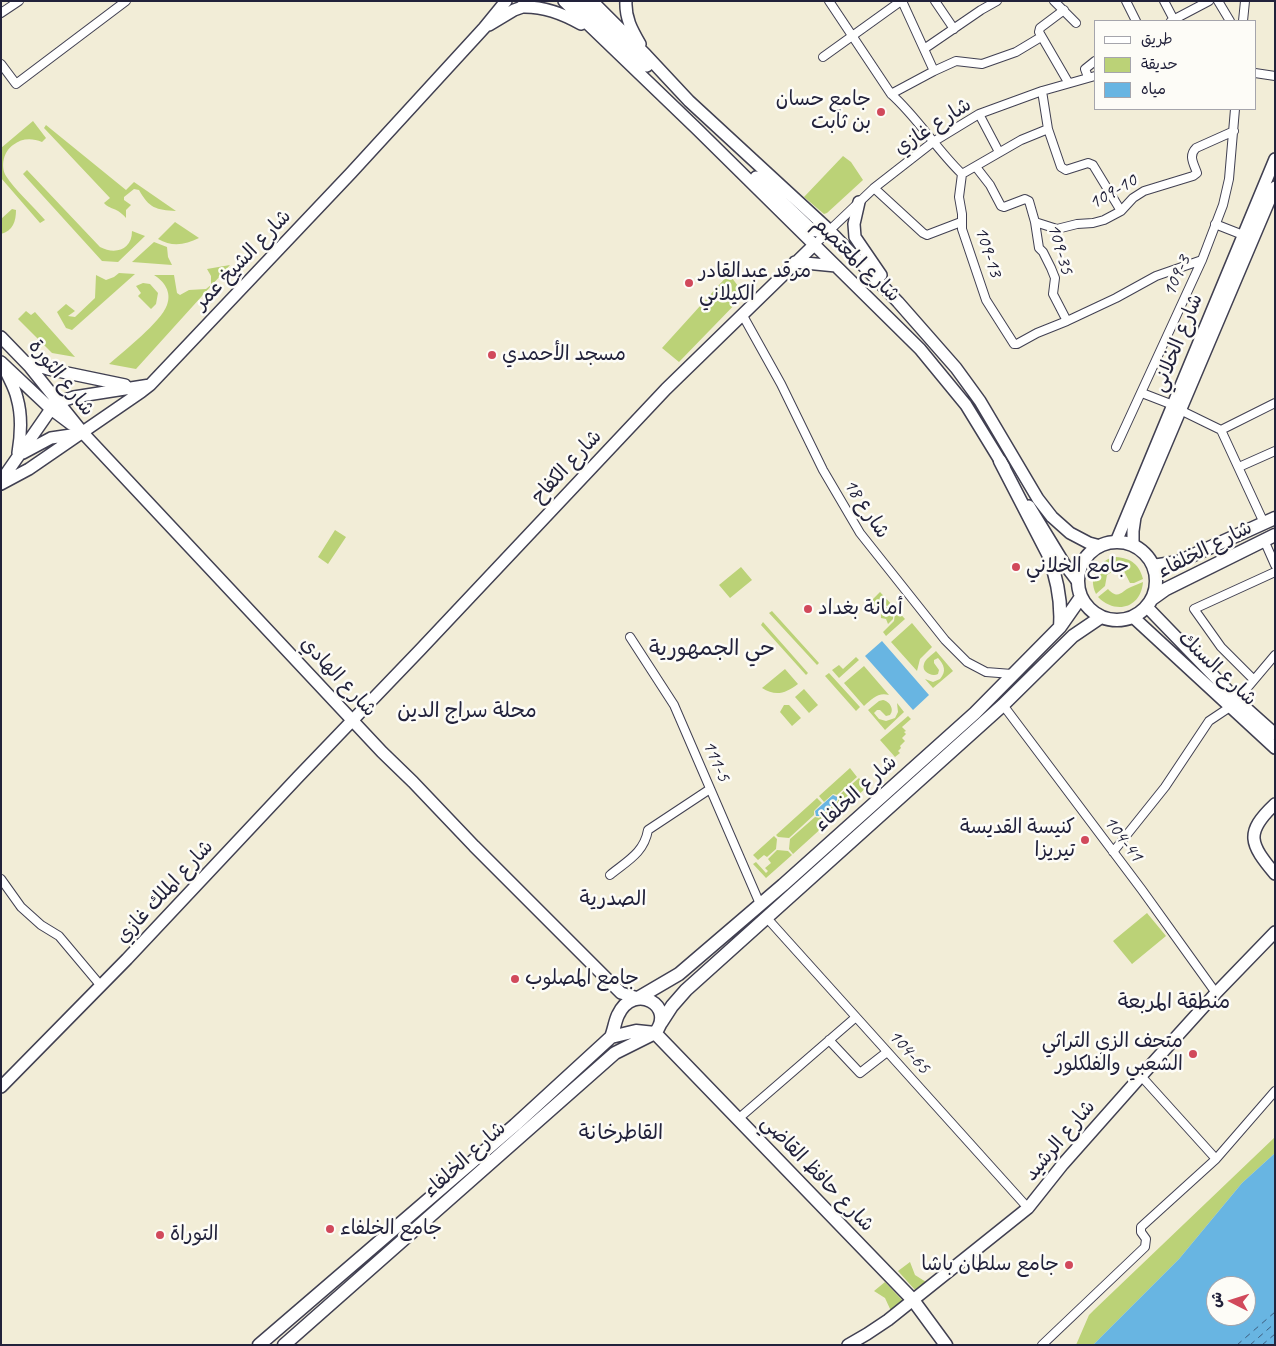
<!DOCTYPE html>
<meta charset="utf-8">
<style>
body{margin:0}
#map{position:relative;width:1276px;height:1346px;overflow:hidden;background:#f2edd7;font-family:Caveat,"Playpen Sans Arabic",sans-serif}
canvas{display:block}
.frame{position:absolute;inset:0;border:2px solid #22223b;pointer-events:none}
.legend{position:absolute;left:1094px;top:20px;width:162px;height:90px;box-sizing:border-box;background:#fdfcf7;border:1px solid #a5a5ac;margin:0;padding:6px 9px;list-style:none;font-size:15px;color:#22223b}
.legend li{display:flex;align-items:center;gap:10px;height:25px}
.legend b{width:25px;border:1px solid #a5a5ac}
.north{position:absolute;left:1206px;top:1276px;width:50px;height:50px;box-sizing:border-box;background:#fdfcf7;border:1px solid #a5a5ac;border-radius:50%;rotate:275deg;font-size:14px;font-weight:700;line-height:20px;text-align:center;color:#22223b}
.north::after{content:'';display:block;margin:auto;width:18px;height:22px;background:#d1495b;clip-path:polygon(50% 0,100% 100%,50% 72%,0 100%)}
</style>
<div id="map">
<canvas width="1276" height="1346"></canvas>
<div class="frame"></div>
<ul class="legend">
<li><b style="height:6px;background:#fff"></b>طريق</li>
<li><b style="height:14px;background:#bbd277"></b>حديقة</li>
<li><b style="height:14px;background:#68b5e2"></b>مياه</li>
</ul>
<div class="north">ش</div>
</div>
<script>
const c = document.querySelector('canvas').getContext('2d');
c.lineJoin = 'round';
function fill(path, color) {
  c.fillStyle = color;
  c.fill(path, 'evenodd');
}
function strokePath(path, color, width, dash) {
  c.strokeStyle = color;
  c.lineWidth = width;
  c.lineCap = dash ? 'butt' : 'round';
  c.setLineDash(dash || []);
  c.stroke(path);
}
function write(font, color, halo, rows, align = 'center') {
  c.font = font + ' Caveat,"Playpen Sans Arabic",sans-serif';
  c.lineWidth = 5;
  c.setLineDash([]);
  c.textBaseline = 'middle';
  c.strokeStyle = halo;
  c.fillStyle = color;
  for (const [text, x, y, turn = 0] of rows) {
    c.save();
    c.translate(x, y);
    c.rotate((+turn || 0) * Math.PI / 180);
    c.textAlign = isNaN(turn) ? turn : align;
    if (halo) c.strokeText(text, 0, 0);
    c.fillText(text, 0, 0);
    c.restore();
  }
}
const green = new Path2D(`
 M33 121 46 138 42 142C32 138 22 138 13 145 4 151 0 166 6 176 14 189 34 207 45 220L40 223 1 178V148Z
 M46 125 126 190 134 182 176 211C156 210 149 208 139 190L134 189 124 197V200L131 205 126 210V218C117 207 110 210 104 203L110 198 44 128Z
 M843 156 851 162 863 180 827 213 824 214 804 197Z
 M27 170 100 247C115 255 132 250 132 231L145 236 118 262 102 261 23 174Z
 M12 209 16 210C16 221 13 231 1 234V219Z
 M175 222 199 238C185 245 172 247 158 239Z
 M154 242 167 247 168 257 172 265 132 262Z
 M230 265 136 369 109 364C124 351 161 322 167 305 172 292 164 281 154 275H174L177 293 180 295 189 290 206 289 211 285V276L207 269Z
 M119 273 135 274 72 330 66 328 57 312 66 304 75 311 68 316 75 317 95 298 96 275 106 280 114 277Z
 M729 274 744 294 743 296 679 362 662 348Z
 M143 283 150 284 158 293 156 304 151 309 138 296 141 293 136 286Z
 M26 311 31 315 35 312 75 357 52 353 18 319Z
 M335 530 346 537 328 564 318 557Z
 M1113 557C1129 557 1139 563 1143 579L1134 583H1130L1124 571 1116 569V571L1110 573 1107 575 1105 586 1096 594C1088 577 1097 563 1113 557Z
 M741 567 752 580 730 598 719 585Z
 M1143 582C1141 608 1116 615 1098 597L1108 589C1119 601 1122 590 1131 587 1135 585 1139 584 1143 582Z
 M880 592 905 619 886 636 883 632 894 621 895 614C891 605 884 603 876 608L870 602Z
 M882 607C890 606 894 611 893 619L888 624 886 619 881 618V613L876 611Z
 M772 611 819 663 817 665 769 613Z
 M763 622 808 673 806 675 761 625Z
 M912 623 932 647 920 659 917 671 891 642Z
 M936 651 953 671 933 688 925 679 933 682 940 679C947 671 944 665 938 658L934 660V663L939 670 938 674C932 677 921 672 924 664 925 659 932 655 936 651Z
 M856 657 859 660 839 678 832 670 839 665 843 669Z
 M864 666 889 695C878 692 872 699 864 706L844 683Z
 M785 669 798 684C786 693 776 697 762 688Z
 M829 673 860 707 856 711 825 676Z
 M804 689 818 705 809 713 795 697Z
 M883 700C889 701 895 709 890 715L886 716 880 710H877L874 713 879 719 886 721 895 718 898 712 897 703 904 712 885 730 868 710 879 701Z
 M784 705H789L801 718 792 726 780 712Z
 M908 716 911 719 902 727 906 731 904 732 906 734 902 738 905 741 900 746 901 748 898 751 900 753 895 757 880 740Z
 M850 768 857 777 837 795 833 794 824 802 819 796Z
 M859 778 867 787 793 854 789 849 790 839 815 817 819 818 838 801V796Z
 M817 798 822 803 814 811V815L789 838 778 837 776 835Z
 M774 836 777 839 776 849 767 857 764 855 758 860 753 855Z
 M777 850 788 851 792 855 766 878 753 864 756 862 766 873 768 871 765 868 771 863 768 859Z
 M1147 913 1166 936 1132 964 1113 941Z
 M1275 1137V1153L1242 1183 1179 1259 1093 1345H1076L1089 1315 1094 1310Z
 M910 1262 915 1275 926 1282 916 1291 898 1271Z
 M885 1282 903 1301 891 1311 885 1298 874 1291Z`);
const water = new Path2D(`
 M882 641 929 695 913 710 865 656Z
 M833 795 837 797V800L819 816H816L815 811Z
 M1275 1153V1345H1093L1179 1259 1242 1183ZM1216 1286H1246V1316H1216Z`);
const ferry = new Path2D(`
 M1237 1345 1275 1312
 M1250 1345 1275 1323
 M1262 1345 1275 1334`);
const street = new Path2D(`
 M829 1 891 94C918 118 936 149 962 174L959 197 962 214V229L986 300 1014 344H1017L1037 333 1067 321 1116 298 1156 276 1202 260
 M902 1 934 71
 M935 1 954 29
 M1054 1 1076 23
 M1126 1 1136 21
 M1164 1 1174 20
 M1218 1 1230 21
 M1064 10 1040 28 1039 32 1068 82
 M1 13 19 1
 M1171 21 1209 1
 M1243 21 1245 1
 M924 49 981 10 997 1
 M823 57 901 1
 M1 64 16 84 126 1
 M1255 73 1275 76
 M1088 77 1085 69 1095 61
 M1042 91 1048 129 1061 167 1066 170 1088 163 1093 165 1121 211
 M891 94 934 71 956 61 982 64 1016 52 1041 37
 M979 114 999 152
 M976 167 990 185 1001 206 1004 207 1025 199 1029 201 1035 222 1039 248 1043 252 1051 268 1055 278 1053 294 1067 321
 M962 174 1021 140 1048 129
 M874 188 923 233 927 235 961 222
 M1035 222 1057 229 1077 224 1093 223 1104 220 1121 211 1133 198 1144 191 1193 176 1197 173C1194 164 1188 156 1196 148L1234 131
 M1215 224 1243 235
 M814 245 874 188 933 142 979 114 1042 91 1095 76
 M742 314 781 384 823 470 860 533 945 640 967 662 986 672 1012 674
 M1142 393 1173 405
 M1180 410 1221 430 1264 523
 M1221 430 1275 403
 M1116 447 1202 260 1223 205 1229 179 1235 109
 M1239 467 1275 451
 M1264 540 1275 565
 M630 637 674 705 760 904
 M1253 679 1221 647 1194 609 1275 572
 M1237 700 1275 655
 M1003 705 1142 890 1216 993
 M1113 852 1165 787 1209 721 1230 707
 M610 875C627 861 644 853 648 830L710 789
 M1 879 21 907 41 925 59 936 101 986
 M766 917 1028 1208
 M829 1040 860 1073 887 1052
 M1141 1076 1216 1159
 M738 1119 856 1017
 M1042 1345 1145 1247 1146 1239 1141 1232V1227L1216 1159 1275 1091`);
const secondary = new Path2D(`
 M564 1 697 129 920 349 966 405 1004 467
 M578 1 627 49 647 66
 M592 1 646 55 689 101 829 230 898 302 956 368 980 401 1038 499 1052 517 1070 533 1089 543 1100 546
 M626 1C625 18 632 30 640 44
 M521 7C543 6 562 13 581 24
 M489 25 514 10 528 5
 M756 177 812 230 822 232 829 230
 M859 202 854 224 855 237 881 275
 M795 262 836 266
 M1 337 30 367 83 433 382 752 413 782 474 846 621 993 638 998
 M1 362 51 409 71 424
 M26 362 48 369 125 385
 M5 369C9 379 15 388 17 398 22 415 21 435 18 453
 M23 453 51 438 78 434
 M1 481 51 409 59 402 74 397 150 385
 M1 484 29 469 141 392 150 385 351 173 484 28 506 1
 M1029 506 1065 565 1078 582
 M1116 542 1275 159
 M1133 545V531L1135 517 1275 187
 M1147 607 1237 700 1275 734
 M1133 617 1275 748
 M1275 804C1244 833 1250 844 1275 874
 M1 1087 127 959 298 777 420 650 666 389 814 245
 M848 1345 867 1334 888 1320 1028 1208 1063 1164 1141 1076 1216 993 1275 932`);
const primary = new Path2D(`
 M1000 461 1048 554C1057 578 1062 601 1060 627
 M1078 581a39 39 0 1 1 78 0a39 39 0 1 1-78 0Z
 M1153 566 1178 562 1275 518
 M1152 599 1166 589 1275 535
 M638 998 679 974 783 885 975 713 1060 627 1081 597
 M661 1023 672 1006 686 990 1003 705 1073 636 1101 617
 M655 1033 913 1300 946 1345
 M259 1345 515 1125 611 1037 636 1031 655 1033
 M284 1345 615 1053 655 1033C677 1006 634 981 618 1015 615 1021 614 1030 611 1037`);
const markers = [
 [881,112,5,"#d1495b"],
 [689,283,5,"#d1495b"],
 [492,355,5,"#d1495b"],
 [1016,567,5,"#d1495b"],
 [808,609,5,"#d1495b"],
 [1085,840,5,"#d1495b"],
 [515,979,5,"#d1495b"],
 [1193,1054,5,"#d1495b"],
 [330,1229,5,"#d1495b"],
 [160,1235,5,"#d1495b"],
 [1069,1265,5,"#d1495b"]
];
const poiNames = [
 ["جامع حسان",871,100,"right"],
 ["بن ثابت",871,123,"right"],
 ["مرقد عبدالقادر",699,272],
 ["الكيلاني",699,295],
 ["مسجد الأحمدي",502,355],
 ["جامع الخلاني",1026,567],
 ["أمانة بغداد",818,609],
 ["كنيسة القديسة",1075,828,"right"],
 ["تيريزا",1075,851,"right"],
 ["جامع المصلوب",525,979],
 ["متحف الزي التراثي",1183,1042,"right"],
 ["الشعبي والفلكلور",1183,1065,"right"],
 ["جامع الخلفاء",340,1229],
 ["التوراة",170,1235],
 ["جامع سلطان باشا",1059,1265,"right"]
];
const streetNames = [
 ["شارع غازي",933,127,-33],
 ["109-10",1113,192,-30],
 ["109-35",1060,249,74],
 ["109-13",988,252,72],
 ["شارع الشيخ عمر",243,260,-46],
 ["شارع المعتصم",856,260,44],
 ["109-3",1177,276,-66],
 ["شارع الخلاني",1178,343,-68],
 ["شارع الثورة",61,378,51],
 ["شارع الكفاح",567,467,-47],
 ["شارع 18",866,509,57],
 ["شارع الخلفاء",1205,550,-27],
 ["شارع السنك",1217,669,43],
 ["شارع الهادي",338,677,47],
 ["111-5",716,761,67],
 ["شارع الخلفاء",856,794,-42],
 ["104-41",1123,839,53],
 ["شارع الملك غازي",165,892,-47],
 ["104-65",909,1052,48],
 ["شارع الرشيد",1060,1141,-50],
 ["شارع الخلفاء",465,1160,-42],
 ["شارع حافظ القاضي",817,1174,46]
];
const neighbourhoodNames = [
 ["محلة سراج الدين",467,711],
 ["الصدرية",613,899],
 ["منطقة المربعة",1174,1002],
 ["القاطرخانة",621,1133]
];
const quarterNames = [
 ["حي الجمهورية",712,649]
];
fill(green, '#bbd277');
fill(water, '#68b5e2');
strokePath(ferry, '#3e5d7e', 1, [6, 5]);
strokePath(street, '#414052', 10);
strokePath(secondary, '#414052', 14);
strokePath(primary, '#414052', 15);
strokePath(street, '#fff', 8);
strokePath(secondary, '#fff', 11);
strokePath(primary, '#fff', 12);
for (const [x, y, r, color] of markers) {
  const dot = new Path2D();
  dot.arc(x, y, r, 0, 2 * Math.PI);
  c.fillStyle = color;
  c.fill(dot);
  strokePath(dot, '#fdfcf7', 2);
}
write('20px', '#22223b', '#fdfcf7', poiNames, 'left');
write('20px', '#22223b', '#fdfcf7', streetNames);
write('21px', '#22223b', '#fdfcf7', neighbourhoodNames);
write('22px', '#22223b', '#fdfcf7', quarterNames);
</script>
